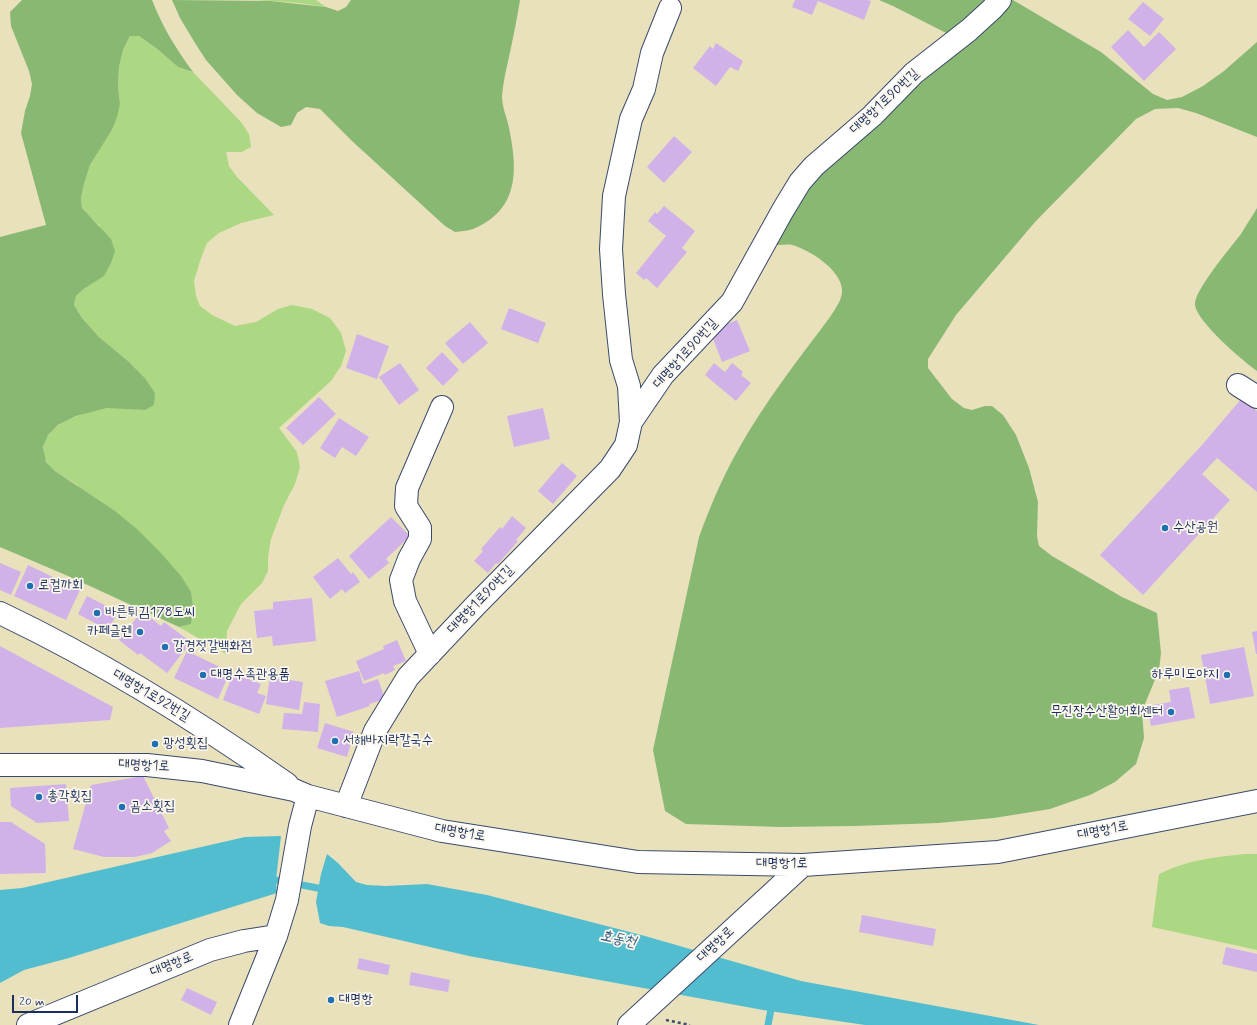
<!DOCTYPE html>
<meta charset="utf-8">
<style>
body{margin:0}
#map{position:relative;width:1257px;height:1025px;overflow:hidden;background:#e8e1bc;font-family:Mynerve,sans-serif}
canvas{display:block}
.scale{position:absolute;left:12px;top:995px;width:66px;height:18px;box-sizing:border-box;border:2px solid #1b2f5e;border-top:0;padding-left:5px;font-size:12px;line-height:14px;white-space:nowrap;color:#1b2f5e;-webkit-text-stroke:3px #fbf7ec;paint-order:stroke}
</style>
<div id="map">
<canvas width="1257" height="1025"></canvas>
<div class="scale">20 m</div>
</div>
<script>
const c = document.querySelector('canvas').getContext('2d');
c.lineJoin = 'round';
function fill(path, color) {
  c.fillStyle = color;
  c.fill(path, 'evenodd');
}
function strokePath(path, color, width, dash) {
  c.strokeStyle = color;
  c.lineWidth = width;
  c.lineCap = dash ? 'butt' : 'round';
  c.setLineDash(dash || []);
  c.stroke(path);
}
function write(font, color, halo, rows, align = 'center') {
  c.font = font + ' Mynerve,"Poor Story",sans-serif';
  c.lineWidth = 3.5;
  c.setLineDash([]);
  c.textBaseline = 'middle';
  c.strokeStyle = halo;
  c.fillStyle = color;
  for (const [text, x, y, turn = 0] of rows) {
    c.save();
    c.translate(x, y);
    c.rotate((+turn || 0) * Math.PI / 180);
    c.textAlign = isNaN(turn) ? turn : align;
    if (halo) c.strokeText(text, 0, 0);
    c.fillText(text, 0, 0);
    c.restore();
  }
}
const green = new Path2D(`
 M256 0H316L326 7 299 3Z
 M130 36H139L156 48 178 67 193 72 241 122 249 134 251 147 242 152H226L229 166 237 177 274 215 241 223 219 233 207 243 200 261 194 281 196 296 200 306 212 315 235 326 256 322 278 309 292 305 312 309 330 318 341 333 346 351 341 366 331 381 279 428 297 452 300 467 295 484 284 505 271 539 268 557V571L262 583 241 604 227 631 226 654 179 627 191 624 77 485C69 479 50 470 46 461 34 432 68 418 90 412 96 411 102 408 108 408 120 407 133 409 145 410L144 377 128 361 99 337 82 318 74 305 76 296 85 288 100 226 88 215 82 208 81 198 84 184 90 165 112 130 120 104 118 86 119 67 123 50Z
 M1245 854H1257V950L1152 927 1159 874C1187 860 1214 857 1245 854Z`);
const forest = new Path2D(`
 M22 0H152C163 28 175 47 193 72L178 67 156 48 139 36H130L123 50 119 67 118 86 120 104 117 117 112 130 90 165 84 184 81 198 82 208 111 239 115 251 111 263 104 276 85 288 76 296 74 305 82 318 99 337 128 361 144 377 155 393 154 405 145 410 107 408 76 416 58 425 48 435 43 447 46 462 55 471 115 511 138 530 160 552 181 576 191 592 193 608 191 624 179 627 68 576 0 547V237L46 225 21 133 25 111 30 96 32 84 29 71 11 26 10 12Z
 M172 0 270 1 326 7 338 11 346 7 351 0H520C517 19 513 38 509 57 506 70 503 83 502 96 502 108 507 117 509 128 518 171 519 210 473 229 467 231 461 231 455 232L445 226 352 141 320 109 306 107 297 113 291 125 281 127 257 113 237 95 206 60 195 43 180 18Z
 M879 0H1013L1101 52 1153 94 1167 100 1182 97 1203 86 1224 71 1257 42V137L1196 113 1178 108 1155 109 1136 119 1035 222 956 315 928 359V368L952 399 964 408 972 410 985 406H992L1003 415 1016 435 1029 468 1038 502 1037 536 1039 546 1052 556 1122 597 1157 613 1161 653 1159 670 1142 711 1144 738 1136 764 1115 782 1090 795 1050 809 994 818 938 823 855 826 781 827 686 824 665 811 653 750 699 537C710 507 722 478 738 450 764 403 798 360 830 317 835 309 843 299 842 289 840 269 810 250 792 245 788 244 782 245 777 245L782 229 817 175 906 92 963 49 950 35 893 6Z
 M1257 208V371C1243 361 1197 322 1195 305 1193 292 1231 247 1241 234 1246 225 1252 217 1257 208Z`);
const water = new Path2D(`
 M281 836 276 880 277 893 69 958 24 970 0 983V890L22 888 245 837Z
 M327 854 338 863 356 882 367 885 386 886 427 884 487 895 645 936 801 981 1039 1025H865L763 1010 469 956 343 927 329 926 320 923 316 902 321 874Z`);
const stream = new Path2D(`
 M276 880 328 890
 M768 1025 772 1004`);
const building = new Path2D(`
 M795 0H868L871 1 864 20 818 1 812 15 792 7Z
 M1143 2 1164 19 1150 36 1128 19Z
 M1128 30 1144 47 1159 32 1176 49 1144 81 1111 47Z
 M716 43 743 61 738 71 730 67 716 86 693 68 710 46 713 49Z
 M674 136 692 152 664 183 647 167Z
 M664 206 695 231 682 248 687 252 657 288 646 278 644 280 636 273 666 236 648 221 655 212 657 214Z
 M509 308 546 323 538 343 501 329Z
 M737 320 750 351 722 362 710 331Z
 M470 322 488 343 463 364 445 343Z
 M357 334 389 346 377 379 346 368Z
 M442 352 459 370 443 386 426 368Z
 M400 363 419 390 399 405 379 377Z
 M714 363 725 372 732 363 743 372 741 375 751 383 736 401 705 375Z
 M319 397 336 414 303 445 286 428Z
 M1242 398 1257 411V492L1217 458 1202 474 1230 500 1143 595 1100 555 1202 445Z
 M543 408 550 439 514 447 507 416Z
 M339 418 369 437 356 456 342 447 335 458 320 448Z
 M562 463 577 476 553 504 538 491Z
 M512 516 526 528 516 540 518 541 498 564 496 563 488 573 474 561 483 551 481 549 500 527 502 529Z
 M391 517 410 536 386 559 389 563 369 579 349 556Z
 M338 558 351 574 353 572 360 582 345 593 342 589 330 599 313 577Z
 M0 563 21 572 11 595 0 590Z
 M28 565 80 590 66 620 14 596Z
 M87 596 118 612 108 630 78 614Z
 M312 598 316 641 273 646 272 636 257 638 254 611 273 609V602Z
 M142 611 161 626 164 622 191 642 167 673 140 653 138 655 119 640Z
 M1257 631V654H1256L1252 632Z
 M397 640 406 661 393 666 395 670 385 675 384 673 364 681 356 661 384 649 383 646Z
 M0 646 113 707 110 720 0 728Z
 M1244 647 1254 696 1210 704 1201 655Z
 M187 651 230 672 218 699 174 678Z
 M359 671 363 684 378 679 385 699 369 704 370 706 337 717 325 681Z
 M233 673 261 684 257 693 266 696 259 714 223 700Z
 M270 677 303 682 299 710 266 704Z
 M1189 687 1195 718 1151 726 1147 706 1171 702 1169 690Z
 M304 702 320 704 318 732 282 729 284 713 302 714Z
 M325 723 354 732 347 757 317 748Z
 M143 776 169 828 164 831 171 841 152 853 135 857H104L73 849 91 785Z
 M66 784 69 821 37 823 11 806 10 788Z
 M0 822H11L45 844 46 873 0 874Z
 M862 915 936 929 933 946 859 932Z
 M1226 947 1257 954V972L1222 964Z
 M359 958 390 965 388 975 357 969Z
 M411 972 450 980 448 992 409 985Z
 M187 988 217 1002 211 1015 181 1000Z`);
const path = new Path2D(`
 M666 1020 690 1025`);
const minor = new Path2D(`
 M1238 385 1257 397
 M631 422 629 386 621 360 614 294 611 249 614 196 631 119 644 89 652 53 670 8
 M0 613C101 661 196 720 287 784
 M430 654 405 601 401 580 409 559 420 539V528L406 506 407 488 442 407
 M0 765H147L202 771 294 790 308 796 442 831 638 862 803 865 998 852 1257 801
 M346 806 375 731 408 677 475 606 610 469 626 445 631 422 663 375 732 302 783 210 800 182 814 166 872 116 914 73 969 30 992 9 1000 0
 M28 1025 210 950 244 941 276 936
 M240 1025 276 936 287 900 300 826 308 796
 M629 1025 803 865`);
const markers = [
 [1165,528,4,"#1f6fb2"],
 [30,586,4,"#1f6fb2"],
 [97,613,4,"#1f6fb2"],
 [140,632,4,"#1f6fb2"],
 [165,647,4,"#1f6fb2"],
 [203,675,4,"#1f6fb2"],
 [1227,675,4,"#1f6fb2"],
 [1171,712,4,"#1f6fb2"],
 [335,741,4,"#1f6fb2"],
 [155,744,4,"#1f6fb2"],
 [39,797,4,"#1f6fb2"],
 [122,807,4,"#1f6fb2"],
 [331,1000,4,"#1f6fb2"]
];
const streetNames = [
 ["대명항1로90번길",885,102,-43],
 ["대명항1로90번길",686,354,-48],
 ["대명항1로90번길",481,600,-46],
 ["대명항1로92번길",151,696,31],
 ["대명항1로",144,766,3],
 ["대명항1로",1103,831,-11],
 ["대명항1로",460,833,10],
 ["대명항1로",782,864],
 ["대명항로",716,945,-43],
 ["대명항로",172,965,-22]
];
const poiNames = [
 ["수산공원",1173,528],
 ["로컬까회",38,586],
 ["바른튀김178도씨",105,613],
 ["카페글렌",132,632,"right"],
 ["강경젓갈백화점",173,647],
 ["대명수족관용품",211,675],
 ["하루미도야지",1219,675,"right"],
 ["무진장수산활어회센터",1163,712,"right"],
 ["서해바지락칼국수",343,741],
 ["광성횟집",163,744],
 ["총각횟집",47,797],
 ["곰소횟집",130,807],
 ["대명항",339,1000]
];
const waterNames = [
 ["호동천",618,940,12]
];
fill(green, '#acd884');
fill(forest, '#89b872');
fill(water, '#53bdd0');
strokePath(stream, '#53bdd0', 7);
fill(building, '#d0b2e9');
strokePath(minor, '#3a4a6c', 24);
strokePath(path, '#3a4a6c', 2.5, [3, 3]);
strokePath(minor, '#fff', 22);
for (const [x, y, r, color] of markers) {
  const dot = new Path2D();
  dot.arc(x, y, r, 0, 2 * Math.PI);
  c.fillStyle = color;
  c.fill(dot);
  strokePath(dot, '#fbf7ec', 1.5);
}
write('14px', '#1b2f5e', '#fbf7ec', streetNames);
write('14px', '#1b2f5e', '#fbf7ec', poiNames, 'left');
write('italic 15px', '#2c5a80', '#fbf7ec', waterNames);
</script>
